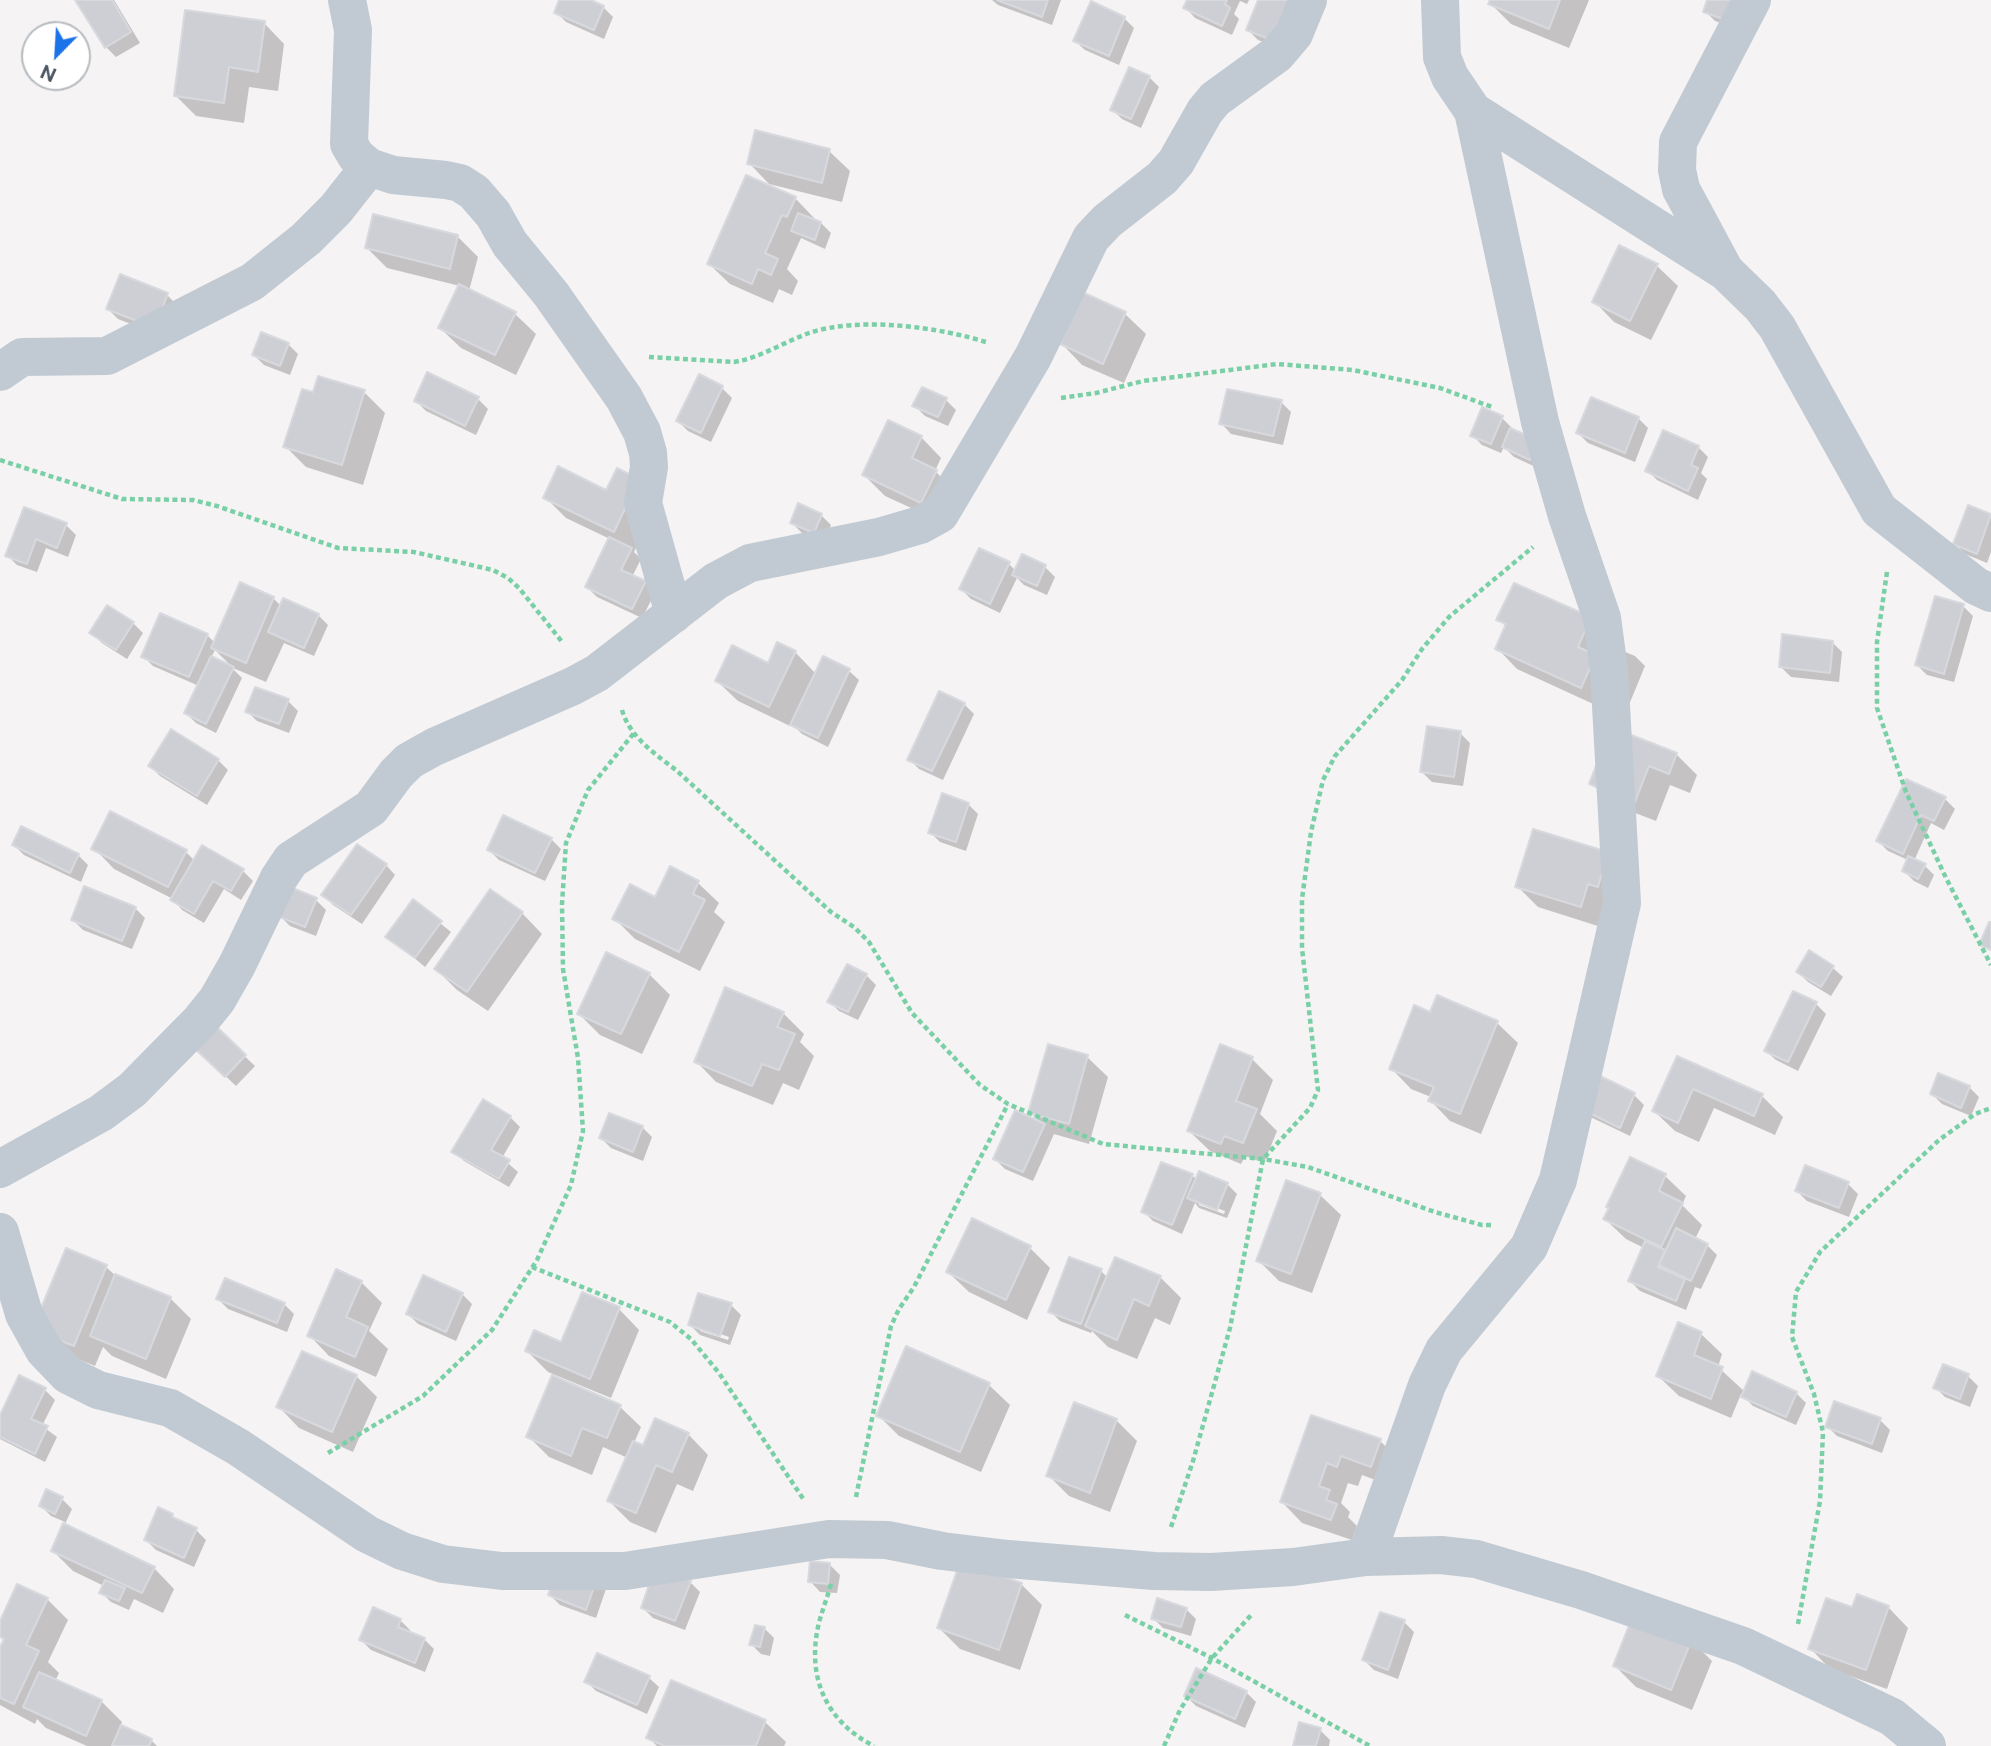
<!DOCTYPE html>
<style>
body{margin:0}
#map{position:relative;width:1991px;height:1746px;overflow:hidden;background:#f5f3f3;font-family:"Public Sans",sans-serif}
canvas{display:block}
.north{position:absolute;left:21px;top:21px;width:70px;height:70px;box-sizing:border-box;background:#fff;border:2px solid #b7bbc0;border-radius:50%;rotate:204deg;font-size:19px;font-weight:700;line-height:28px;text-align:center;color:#4a5661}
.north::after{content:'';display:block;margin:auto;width:24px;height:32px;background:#1a73e8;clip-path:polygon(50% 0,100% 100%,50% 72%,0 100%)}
</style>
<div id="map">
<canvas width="1991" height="1746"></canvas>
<div class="north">N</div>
</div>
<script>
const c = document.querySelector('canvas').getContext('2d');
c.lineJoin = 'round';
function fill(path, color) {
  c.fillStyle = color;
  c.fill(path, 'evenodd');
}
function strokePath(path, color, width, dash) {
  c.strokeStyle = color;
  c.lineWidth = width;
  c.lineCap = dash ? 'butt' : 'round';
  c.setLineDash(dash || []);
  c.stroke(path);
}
const shadow = new Path2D(`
 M77 0H114L140 43 116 57 106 47Z
 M561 0H587L603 7 613 17 604 39 566 22 556 12Z
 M992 0H1061L1052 25 998 5Z
 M1189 0H1249L1247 4 1240 1 1234 14 1239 19 1232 35 1195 18 1186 8Z
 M1260 0 1284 50 1258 40 1248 30Z
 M1492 0H1589L1569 48 1511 24 1490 3Z
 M1708 0 1745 32 1715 21 1705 11Z
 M1124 18 1134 28 1119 65 1085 50 1075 41Z
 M264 23 284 44 278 91 249 87 244 123 196 116 175 95Z
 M1149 77 1159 87 1141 128 1122 119 1112 109Z
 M829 151 850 171 842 202 769 184 749 163Z
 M795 198 815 219 814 221 821 223 831 233 825 249 801 238 787 269 798 281 792 295 779 289 773 303 730 284 709 264Z
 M457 236 478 257 469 291 515 314 536 334 516 375 461 348 440 328 460 286 387 268 367 248Z
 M1657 266 1678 286 1651 340 1614 322 1594 301Z
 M121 276 167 295 177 305 165 337 118 319 108 309Z
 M1083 295 1125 314 1146 334 1124 383 1082 365 1062 344Z
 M288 344 298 354 290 375 264 365 254 355Z
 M428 375 478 399 488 409 476 435 426 411 416 401Z
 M699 377 722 388 732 398 711 442 688 431 678 421Z
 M364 392 385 413 363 485 306 467 285 446 314 394Z
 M946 400 956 410 948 426 925 416 915 406Z
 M1281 402 1291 412 1283 445 1231 434 1221 423Z
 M1502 418 1512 428 1511 430 1540 469 1514 457 1504 447 1501 453 1482 445 1472 435Z
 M1638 418 1648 428 1635 462 1588 443 1578 433Z
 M921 437 941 458 935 471 956 492 942 522 885 496 864 475Z
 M1698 447 1708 457 1701 473 1707 479 1698 500 1657 480 1647 470Z
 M607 492 659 501 634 552 641 559 632 577 645 583 655 593 642 618 597 597 587 587 610 539 566 518 545 497Z
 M1969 507 1991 516V552L1987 563 1965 554 1955 544Z
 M25 509 66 525 76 535 68 557 46 548 37 572 17 565 7 555Z
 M821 515 831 525 825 542 802 533 792 523Z
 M1023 556 1045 567 1055 577 1047 595 1024 585 1017 578 1000 613 971 599 961 589 1009 564 1016 571Z
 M1515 585 1608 645 1635 656 1645 666 1626 712 1602 708 1517 669 1497 648 1506 627 1499 619Z
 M273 598 281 606 318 615 328 625 314 656 284 643 266 682 233 668 215 650 211 658 232 668 242 678 216 733 196 723 186 713 199 686 153 666 143 656 207 635 215 643Z
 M1963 606 1973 616 1954 682 1927 675 1917 665Z
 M133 623 143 633 127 659 102 643 92 633Z
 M1832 642 1842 652 1839 682 1791 677 1781 667Z
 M795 652 816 674 824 658 849 671 859 680 828 747 802 734 791 723 790 726 738 701 717 681 769 665Z
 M288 701 298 711 289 733 257 721 247 711Z
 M964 704 974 714 943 780 919 769 909 759Z
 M1460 733 1470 743 1463 786 1432 782 1422 772Z
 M1676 754 1697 775 1690 793 1670 785 1656 821 1612 804 1591 783Z
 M218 760 228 770 207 805 160 776 150 766Z
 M1945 799 1955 809 1944 830 1931 823 1914 861 1924 865 1934 875 1928 888 1914 881 1904 871 1908 860 1888 851 1878 841Z
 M968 804 978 814 966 851 940 842 930 832Z
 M551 839 561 849 545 881 499 860 489 850Z
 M14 845 78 855 88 865 81 882 24 855Z
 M203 847 243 871 253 881 241 900 224 889 204 923 182 910 173 899 114 869 94 848 185 851 195 861Z
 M1607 853 1601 927 1538 907 1517 886Z
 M386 865 395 875 362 924 333 905 324 895Z
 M698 883 719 903 714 912 725 922 700 971 635 939 614 918Z
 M316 900 326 910 316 936 290 926 280 916Z
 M414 902 451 932 425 967 388 936Z
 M135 908 145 918 132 949 83 930 73 920Z
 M522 913 542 934 488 1011 457 990 436 969Z
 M1809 953 1833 968 1843 977 1831 996 1808 982 1798 972Z
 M649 974 670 995 642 1054 600 1035 579 1014Z
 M866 975 876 985 858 1020 839 1011 829 1001Z
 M1438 998 1497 1023 1518 1043 1481 1134 1450 1121 1430 1100 1431 1097 1411 1089 1391 1068 1431 1014Z
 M1816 1004 1826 1014 1798 1071 1776 1060 1766 1051Z
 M783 1013 804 1034 800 1042 814 1056 799 1090 783 1083 773 1105 716 1082 696 1061Z
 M214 1027 255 1066 236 1086 195 1047Z
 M1221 1047 1252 1059 1273 1080 1260 1114 1277 1131 1264 1163 1245 1156 1241 1164 1210 1151 1189 1131Z
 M1087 1057 1108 1077 1089 1144 1054 1134 1033 1181 1005 1169 995 1159 1042 1124 1030 1112Z
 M1677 1058 1762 1096 1783 1117 1775 1135 1714 1108 1699 1142 1675 1131 1654 1111Z
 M1969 1087 1979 1097 1971 1116 1942 1104 1932 1094Z
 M1634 1095 1644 1105 1630 1136 1584 1114Z
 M510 1117 520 1127 502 1158 518 1172 509 1187 464 1161 454 1151Z
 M642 1127 652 1137 643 1161 611 1148 601 1138Z
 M1192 1175 1197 1180 1227 1184 1237 1194 1227 1218 1199 1208 1195 1203 1182 1234 1153 1221 1143 1211ZM1199 1201 1225 1211 1224 1214 1199 1205Z
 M1665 1176 1686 1196 1682 1205 1702 1225 1695 1239 1707 1245 1717 1255 1701 1289 1695 1287 1686 1310 1640 1291 1630 1281 1644 1248 1626 1239 1605 1219ZM1650 1262 1676 1271 1674 1276 1649 1265Z
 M1848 1184 1858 1194 1849 1217 1807 1201 1797 1191Z
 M1320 1195 1341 1215 1312 1293 1279 1281 1258 1260Z
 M1030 1248 1050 1268 1027 1320 969 1292 948 1272Z
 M67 1251 106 1267 117 1277 170 1298 191 1319 166 1379 112 1356 103 1347 95 1366 55 1350Z
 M1101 1271 1108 1278 1160 1277 1181 1298 1170 1325 1155 1318 1137 1359 1108 1347 1092 1331 1091 1333 1060 1321 1050 1311Z
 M361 1282 382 1303 369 1331 388 1349 376 1377 329 1356 309 1335Z
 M462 1294 472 1304 456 1341 418 1324 408 1314Z
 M218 1299 284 1304 294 1314 287 1332 228 1309Z
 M731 1305 741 1315 730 1345 700 1335 690 1325ZM700 1327 729 1337 728 1340 700 1331Z
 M619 1309 639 1330 611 1398 548 1372 527 1351 562 1344Z
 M1701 1334 1722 1354 1718 1367 1745 1392 1796 1393 1806 1403 1796 1425 1753 1406 1741 1394 1731 1418 1679 1396 1658 1376Z
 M907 1349 989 1385 1010 1405 981 1472 899 1436 878 1415Z
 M1944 1367 1968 1376 1978 1386 1970 1407 1945 1397 1935 1387Z
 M356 1376 377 1397 353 1452 299 1428 279 1407Z
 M45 1390 55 1400 42 1426 57 1437 45 1462 0 1439V1419Z
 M620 1407 641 1427 634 1443 644 1448 688 1434 708 1455 693 1491 677 1484 656 1533 630 1522 609 1501 628 1458 603 1447 592 1475 549 1457 528 1436Z
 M1312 1417 1380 1441 1401 1461 1392 1486 1362 1475 1358 1486 1348 1483 1341 1503 1350 1512 1348 1517 1357 1526 1352 1540 1302 1523 1282 1502Z
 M1116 1420 1137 1441 1110 1512 1069 1496 1048 1475Z
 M1880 1420 1890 1430 1882 1453 1837 1436 1827 1426Z
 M62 1499 72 1509 64 1526 154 1568 174 1589 163 1613 134 1599 129 1610 111 1602 101 1592 104 1586 73 1571 53 1551 65 1522 51 1516 41 1506Z
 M172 1515 180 1523 196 1530 206 1540 194 1567 156 1550 146 1540Z
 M830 1565 840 1575 837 1593 820 1592 810 1581Z
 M560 1567 606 1589 596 1618 560 1605 550 1595Z
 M690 1582 700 1592 685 1630 653 1618 643 1608Z
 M1021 1584 1042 1605 1020 1670 960 1649 939 1628Z
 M47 1599 68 1620 48 1662 59 1673 55 1681 101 1701 122 1722 120 1727 151 1740 157 1746H87L46 1728 37 1719 35 1724 0 1705V1651L5 1641 0 1637V1625Z
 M1888 1607 1908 1628 1887 1689 1830 1669 1810 1648 1853 1609Z
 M1186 1609 1196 1619 1191 1636 1163 1628 1153 1618Z
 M1381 1614 1404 1622 1414 1632 1398 1679 1374 1670 1364 1660Z
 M400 1620 410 1630 409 1633 424 1639 434 1649 425 1672 371 1650 361 1640Z
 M764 1628 774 1638 770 1656 761 1654 751 1644Z
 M1691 1640 1712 1661 1692 1710 1636 1687 1615 1666Z
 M1197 1671 1246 1692 1256 1702 1245 1728 1196 1706 1186 1696Z
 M649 1678 659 1687 647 1714 596 1691 586 1681Z
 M765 1722 786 1742 784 1746H657L649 1738Z
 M1320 1730 1330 1740 1329 1746H1295Z`);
const building = new Path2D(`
 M75 0H112L131 32 105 48Z
 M559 0H591L604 6 594 30 554 13Z
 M997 0H1048L1042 17Z
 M1187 0H1227L1225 4 1230 8 1222 26 1183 8Z
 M1258 0H1289L1274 41 1246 30Z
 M1490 0H1560L1549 29 1488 4Z
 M1707 0H1743L1735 23 1703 12Z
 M1091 1 1125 17 1109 56 1073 41Z
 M185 10 265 21 258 72 229 67 224 103 174 96Z
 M1129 67 1150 76 1131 119 1110 110Z
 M755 130 830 149 822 183 747 164Z
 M746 175 796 197 787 217 782 215 765 253 778 259 771 275 758 269 752 284 707 264Z
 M798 213 821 222 815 240 791 231Z
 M373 214 458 235 450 269 365 248Z
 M1619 245 1658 264 1630 321 1592 302Z
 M120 274 168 293 155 328 106 309Z
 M459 284 516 312 495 355 438 328Z
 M1082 292 1126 312 1103 364 1060 344Z
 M261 332 289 343 280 366 252 355Z
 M427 372 479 397 465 426 414 401Z
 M699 374 723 386 701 433 676 421Z
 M318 376 365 390 342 465 283 447 302 389 313 392Z
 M922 387 947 398 938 417 912 406Z
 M1227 389 1282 400 1273 436 1219 424Z
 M1591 397 1639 417 1625 453 1576 433Z
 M1482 407 1503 416 1491 444 1470 436Z
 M888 420 922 436 912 458 937 470 921 503 862 475Z
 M1510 428 1538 440 1530 460 1502 447Z
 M1663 430 1699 446 1691 465 1698 468 1688 491 1645 471Z
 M558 466 606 490 617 468 639 479 614 532 543 498Z
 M798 503 822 514 814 533 790 523Z
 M1968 505 1991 514 1977 554 1953 544Z
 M24 507 67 523 57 548 36 539 27 564 5 556Z
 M609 537 632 548 621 570 646 581 632 609 585 587Z
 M979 548 1010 562 990 604 959 589Z
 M1022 554 1046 565 1037 586 1012 575Z
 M240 582 274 597 246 663 211 648Z
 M1514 583 1591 617 1578 647 1596 655 1581 688 1495 649 1506 624 1496 620Z
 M1935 596 1964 604 1944 674 1915 665Z
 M283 598 319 614 304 648 268 632Z
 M107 605 134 622 116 650 89 633Z
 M160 613 208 634 189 677 141 657Z
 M1782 634 1833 641 1830 673 1779 667Z
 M777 642 796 651 769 707 715 681 732 645 768 663Z
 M211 656 234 667 206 724 184 713Z
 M823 656 850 669 818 738 790 725Z
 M255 687 289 699 279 724 245 712Z
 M939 691 965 703 932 771 907 760Z
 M1427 726 1461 731 1454 777 1420 772Z
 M1611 727 1677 753 1669 774 1649 766 1635 802 1589 784Z
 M171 729 219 759 197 796 148 766Z
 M1906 779 1946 797 1934 821 1921 815 1903 854 1876 841Z
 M942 793 969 803 956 842 928 833Z
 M110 811 187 850 168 887 91 849Z
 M503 815 552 838 535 873 487 850Z
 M21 826 79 854 70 873 12 845Z
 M1533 829 1608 852 1598 887 1588 884 1581 907 1515 887Z
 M357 844 387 864 351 915 321 895Z
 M202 845 244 869 231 891 213 881 194 914 170 900Z
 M1908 856 1926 864 1918 879 1902 871Z
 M670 866 699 881 693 894 705 900 679 952 612 919 630 884 655 897Z
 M84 886 136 907 122 941 71 920Z
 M290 887 317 898 305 927 277 916Z
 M490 889 523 912 467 992 434 969Z
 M413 899 442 921 415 958 385 937Z
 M1989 922H1991V950L1979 945Z
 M1809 950 1834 966 1821 987 1796 972Z
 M606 952 650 973 621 1034 577 1014Z
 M847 964 867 974 848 1012 827 1002Z
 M725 987 784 1012 777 1027 795 1034 779 1070 762 1064 752 1086 694 1062Z
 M1793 991 1817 1002 1788 1062 1764 1051Z
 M1437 995 1498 1021 1460 1114 1428 1101 1434 1087 1389 1069 1414 1005 1430 1012Z
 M214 1024 246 1055 225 1077 193 1047Z
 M1048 1044 1088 1055 1069 1124 1028 1113Z
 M1220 1044 1253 1057 1236 1101 1257 1109 1243 1143 1224 1136 1221 1144 1187 1131Z
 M1677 1056 1763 1094 1754 1116 1693 1089 1678 1123 1652 1111Z
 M1588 1070 1635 1093 1620 1128 1571 1104Z
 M1938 1073 1970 1086 1961 1108 1930 1094Z
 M483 1099 511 1116 491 1150 510 1160 499 1179 451 1152Z
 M1015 1110 1045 1124 1023 1172 993 1159Z
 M609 1113 643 1126 633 1152 599 1138Z
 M1630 1157 1666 1174 1659 1191 1683 1203 1661 1247 1603 1219 1609 1208 1606 1207Z
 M1161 1162 1193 1174 1172 1225 1141 1212Z
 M1805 1165 1849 1182 1839 1208 1795 1191Z
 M1199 1171 1228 1183 1217 1210 1187 1198Z
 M1286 1180 1321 1193 1291 1274 1256 1261Z
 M972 1218 1031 1246 1006 1300 946 1272Z
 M1676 1228 1708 1244 1691 1281 1659 1265Z
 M1645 1241 1665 1250 1658 1267 1685 1279 1676 1301 1628 1281Z
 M66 1248 107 1265 74 1346 32 1330Z
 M1069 1257 1102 1269 1081 1324 1048 1312Z
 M1115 1257 1161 1276 1149 1306 1134 1299 1117 1340 1085 1326Z
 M336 1269 362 1281 346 1317 368 1327 355 1357 307 1336Z
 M115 1274 171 1297 146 1359 90 1336Z
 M423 1275 463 1293 446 1332 406 1314Z
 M225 1278 285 1303 277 1323 216 1299Z
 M582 1292 620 1307 590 1379 525 1351 534 1330 561 1342Z
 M698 1293 732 1303 720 1336 688 1325Z
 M1678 1322 1702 1332 1694 1355 1723 1367 1711 1399 1656 1376Z
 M906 1346 990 1383 960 1452 876 1416Z
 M302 1351 357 1375 332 1432 276 1407Z
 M1943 1364 1969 1374 1960 1399 1933 1388Z
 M1752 1371 1797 1392 1786 1417 1741 1397Z
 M19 1375 46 1388 31 1419 48 1426 35 1454 0 1437V1415Z
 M552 1375 621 1405 607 1438 582 1428 571 1456 526 1437Z
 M1834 1401 1881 1418 1872 1444 1825 1427Z
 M1074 1402 1117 1419 1090 1493 1046 1476Z
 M1311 1415 1381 1439 1371 1467 1341 1456 1337 1467 1327 1463 1319 1486 1330 1490 1326 1500 1337 1504 1331 1520 1280 1502Z
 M655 1418 689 1433 672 1472 656 1465 636 1513 607 1501 633 1441 643 1445Z
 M46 1489 63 1497 55 1514 39 1506Z
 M158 1507 173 1514 172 1517 197 1528 184 1558 144 1540Z
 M63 1523 155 1567 142 1593 51 1551Z
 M810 1561 830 1563 828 1584 808 1582Z
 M960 1562 1022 1583 999 1650 937 1628Z
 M559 1564 597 1578 586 1610 548 1595Z
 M655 1567 691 1581 675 1621 641 1608Z
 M105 1580 125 1588 119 1601 99 1593Z
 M17 1584 48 1598 26 1645 39 1651 14 1704 0 1698V1647L4 1639 0 1637V1621Z
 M1857 1594 1889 1606 1866 1670 1808 1649 1826 1598 1852 1607Z
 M1157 1598 1187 1608 1181 1627 1151 1619Z
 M373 1607 401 1619 398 1627 425 1638 415 1663 359 1640Z
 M1380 1612 1405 1620 1388 1670 1362 1660Z
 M1633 1615 1692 1639 1671 1690 1613 1666Z
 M755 1625 765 1627 760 1647 749 1645Z
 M597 1653 650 1676 637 1705 584 1682Z
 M1196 1668 1247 1691 1235 1719 1184 1696Z
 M39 1672 102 1700 86 1736 23 1707Z
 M671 1680 766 1720 756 1746H665L646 1738Z
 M1299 1722 1321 1728 1316 1746H1293Z
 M121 1725 152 1739 149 1746H112Z`);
const path = new Path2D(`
 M649 357 734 362 744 360C766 354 787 341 809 333 860 316 939 327 989 343
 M1061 398 1096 393 1143 381 1277 364 1353 370 1440 388 1492 407
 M0 460 122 499 193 500 217 506 338 548 414 552 493 570 508 578 519 588 563 643
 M1887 572 1877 642V708L1906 792 1946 878 1991 965
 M622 710C629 736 655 754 676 770L831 912 854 927 869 942 912 1013 980 1085 1008 1104 1103 1144 1263 1159 1308 1167 1435 1212 1482 1225H1491
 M532 1267 670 1322 691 1339 719 1373 804 1500
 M328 1453 423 1396 492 1330 537 1260 571 1185 583 1131 578 1058 563 969 562 904 566 843 588 790 634 733
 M856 1497 891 1326 899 1309 914 1287 1008 1104
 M1171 1527 1193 1461 1230 1328 1263 1159 1310 1108 1318 1090 1302 948V899L1311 832 1323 780 1335 756 1402 680 1422 649 1449 617 1533 547
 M831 1584C827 1599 821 1613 818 1627 807 1679 827 1722 874 1746
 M1125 1615 1212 1658 1370 1746
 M1798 1624 1820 1501 1823 1432 1814 1394 1792 1337 1796 1292 1820 1252 1939 1140 1975 1114 1991 1108
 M1164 1746 1180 1710 1212 1658 1252 1614`);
const minor = new Path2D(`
 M347 0 353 30 349 144 356 156 369 167 393 175 446 180 460 183 474 192 493 214 510 244 551 294 624 398 642 432 648 453 649 467 643 503 674 614
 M1440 0 1442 57 1450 77 1473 111 1726 272 1760 305 1777 327 1879 510 1976 586 1991 593
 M1724 269 1681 189 1677 170 1678 142 1752 0
 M0 372 22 357 107 356 252 282 306 239 336 209 369 167
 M0 1169 101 1113 132 1090 200 1021 217 1000 237 965 279 878 291 860 371 808 396 774 409 761 434 747 573 686 597 673 716 581 750 563 879 537 920 525 940 514 1033 357 1091 238 1107 221 1162 178 1176 162 1205 111 1215 99 1277 54 1294 34 1308 0
 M0 1232 24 1314 44 1350 68 1375 98 1390 170 1408 238 1447 367 1534 402 1551 443 1564 502 1571H625L829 1539 887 1540 942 1551 1008 1559 1154 1571 1211 1572 1293 1567 1366 1557 1441 1555 1476 1559 1581 1590 1743 1646 1892 1717 1927 1746
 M1366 1557 1427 1385 1444 1350 1529 1247 1558 1180 1622 903 1609 670 1602 618 1567 516 1540 422 1473 111`);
fill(shadow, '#0003');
fill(building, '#cdcfd5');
strokePath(building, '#d7d9de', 2);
strokePath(path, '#7ad0a6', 4.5, [5, 3.5]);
strokePath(minor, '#c1cad2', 38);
</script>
